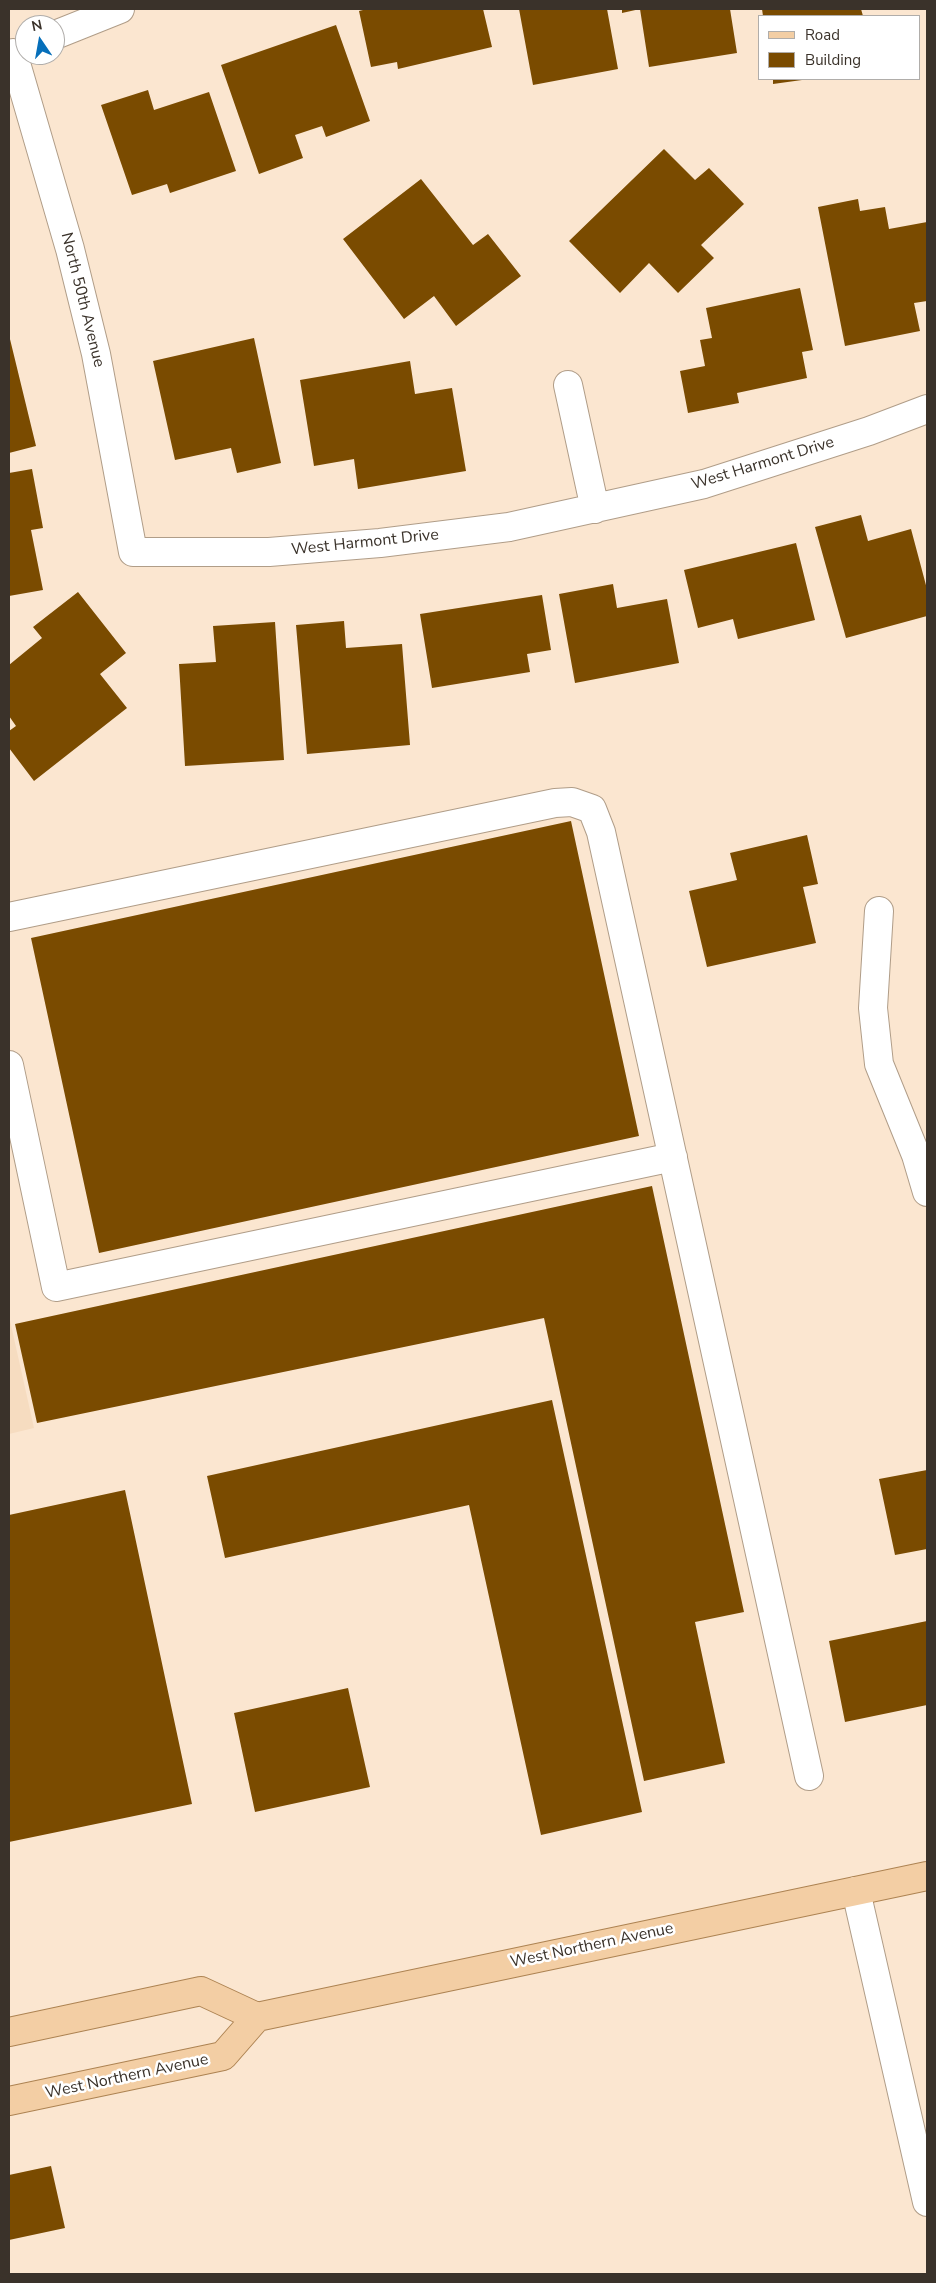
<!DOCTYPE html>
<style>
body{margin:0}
#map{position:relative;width:936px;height:2283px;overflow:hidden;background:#fbe6d0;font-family:"Nunito Sans",sans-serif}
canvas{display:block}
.frame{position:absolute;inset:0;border:10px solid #3a322a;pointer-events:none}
.legend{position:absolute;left:758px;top:15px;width:162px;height:65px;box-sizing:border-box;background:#fff;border:1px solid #b0adaa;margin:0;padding:6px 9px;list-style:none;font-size:15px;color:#3a322a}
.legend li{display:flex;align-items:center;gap:10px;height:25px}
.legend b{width:25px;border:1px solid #b0adaa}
.north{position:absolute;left:15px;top:15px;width:50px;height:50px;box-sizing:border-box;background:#fff;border:1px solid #b0adaa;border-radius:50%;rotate:348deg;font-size:14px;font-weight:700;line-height:20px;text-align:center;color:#3a322a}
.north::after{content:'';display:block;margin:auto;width:18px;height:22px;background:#066fba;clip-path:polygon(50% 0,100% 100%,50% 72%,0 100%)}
</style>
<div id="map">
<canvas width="936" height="2283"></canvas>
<div class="frame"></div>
<ul class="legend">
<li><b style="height:6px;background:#f3cea4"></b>Road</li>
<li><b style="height:14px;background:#7a4b00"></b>Building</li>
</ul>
<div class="north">N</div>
</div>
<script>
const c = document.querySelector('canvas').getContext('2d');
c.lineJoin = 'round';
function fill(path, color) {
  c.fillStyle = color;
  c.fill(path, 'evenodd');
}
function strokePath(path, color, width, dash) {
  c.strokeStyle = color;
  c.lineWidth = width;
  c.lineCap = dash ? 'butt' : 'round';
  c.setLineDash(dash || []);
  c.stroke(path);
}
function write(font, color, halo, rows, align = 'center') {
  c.font = font + ' "Nunito Sans",sans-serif';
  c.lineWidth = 5;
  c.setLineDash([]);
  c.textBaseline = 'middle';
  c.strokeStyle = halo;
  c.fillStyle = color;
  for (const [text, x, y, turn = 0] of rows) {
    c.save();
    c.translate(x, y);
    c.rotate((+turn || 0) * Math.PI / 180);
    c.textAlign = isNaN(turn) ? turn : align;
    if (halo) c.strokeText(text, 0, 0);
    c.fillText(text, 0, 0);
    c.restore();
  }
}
const built = new Path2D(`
 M9 1316 34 1428 9 1434Z`);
const building = new Path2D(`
 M367 9H483L492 47 398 69 397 62 371 67 359 11Z
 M519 9H607L618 69 533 85Z
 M622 9H730L737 53 649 67 640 9 622 13Z
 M762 9H861L863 16H763Z
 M336 25 370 121 326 137 322 126 295 135 303 158 259 174 221 65Z
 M773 79H802V80L773 84Z
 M148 90 154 110 209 92 236 171 170 193 167 184 132 195 101 105Z
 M664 149 695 180 709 168 744 204 701 245 714 258 678 293 649 263 620 293 569 241Z
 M421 179 473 245 488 234 521 276 456 326 434 296 404 319 343 239Z
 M858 199 860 211 885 207 889 229 927 222V301L914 303 920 331 845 346 818 207Z
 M800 288 813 350 802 352 807 378 737 393 739 403 688 413 680 371 705 366 700 340 712 338 706 308Z
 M9 335 36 446 9 453Z
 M254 338 281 463 237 473 231 448 175 460 153 361Z
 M410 361 415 394 452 388 466 471 358 489 354 459 314 466 300 380Z
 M32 469 43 528 31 530 43 590 9 596V473Z
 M861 515 868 541 911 529 927 589V616L846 638 815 527Z
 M796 543 815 620 738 639 733 619 698 628 684 570Z
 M613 584 617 608 667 599 679 663 575 683 559 594Z
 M78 592 126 653 100 674 127 708 34 781 9 748V731L16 726 9 716V665L42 638 33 627Z
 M542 595 551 650 527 654 530 672 432 688 420 614Z
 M344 621 346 648 402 644 410 745 307 754 296 625Z
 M275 622 284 760 185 766 179 664 216 662 213 626Z
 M571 821 639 1136 99 1253 31 938Z
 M807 835 818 884 803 887 816 943 707 967 689 891 737 880 730 853Z
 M652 1186 744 1612 695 1622 725 1763 644 1781 544 1318 37 1423 15 1324Z
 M552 1400 642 1812 541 1835 469 1505 225 1558 207 1476Z
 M927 1470V1549L895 1555 879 1479Z
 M125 1490 192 1804 9 1842V1515Z
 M927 1621V1705L845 1722 829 1641Z
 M348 1688 370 1787 255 1812 234 1713Z
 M51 2166 65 2228 9 2240V2175Z`);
const minor = new Path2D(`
 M55 35 120 9
 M13 53 70 249 96 354 133 552H269L380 543 509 527 704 484 869 431 927 409
 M568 385 595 509
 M879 911 873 1008 879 1064 916 1155 927 1192
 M9 917 555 803 572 802 592 809 601 832 809 1776
 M9 1065 56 1287 673 1157
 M856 1891 927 2202`);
const major = new Path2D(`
 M9 2032 201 1991 257 2017 927 1876
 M9 2101 223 2056 257 2017`);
const streetNames = [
 ["North 50th Avenue",82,300,76],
 ["West Harmont Drive",763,464,-17],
 ["West Harmont Drive",365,543,-6],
 ["West Northern Avenue",592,1946,-12],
 ["West Northern Avenue",127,2077,-12]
];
fill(built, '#f6dcc0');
fill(building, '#7a4b00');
strokePath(minor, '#b09d88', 30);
strokePath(major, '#ad8352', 30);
strokePath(minor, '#fff', 28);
strokePath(major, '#f3cea4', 28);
write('16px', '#3a322a', '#fff', streetNames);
</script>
